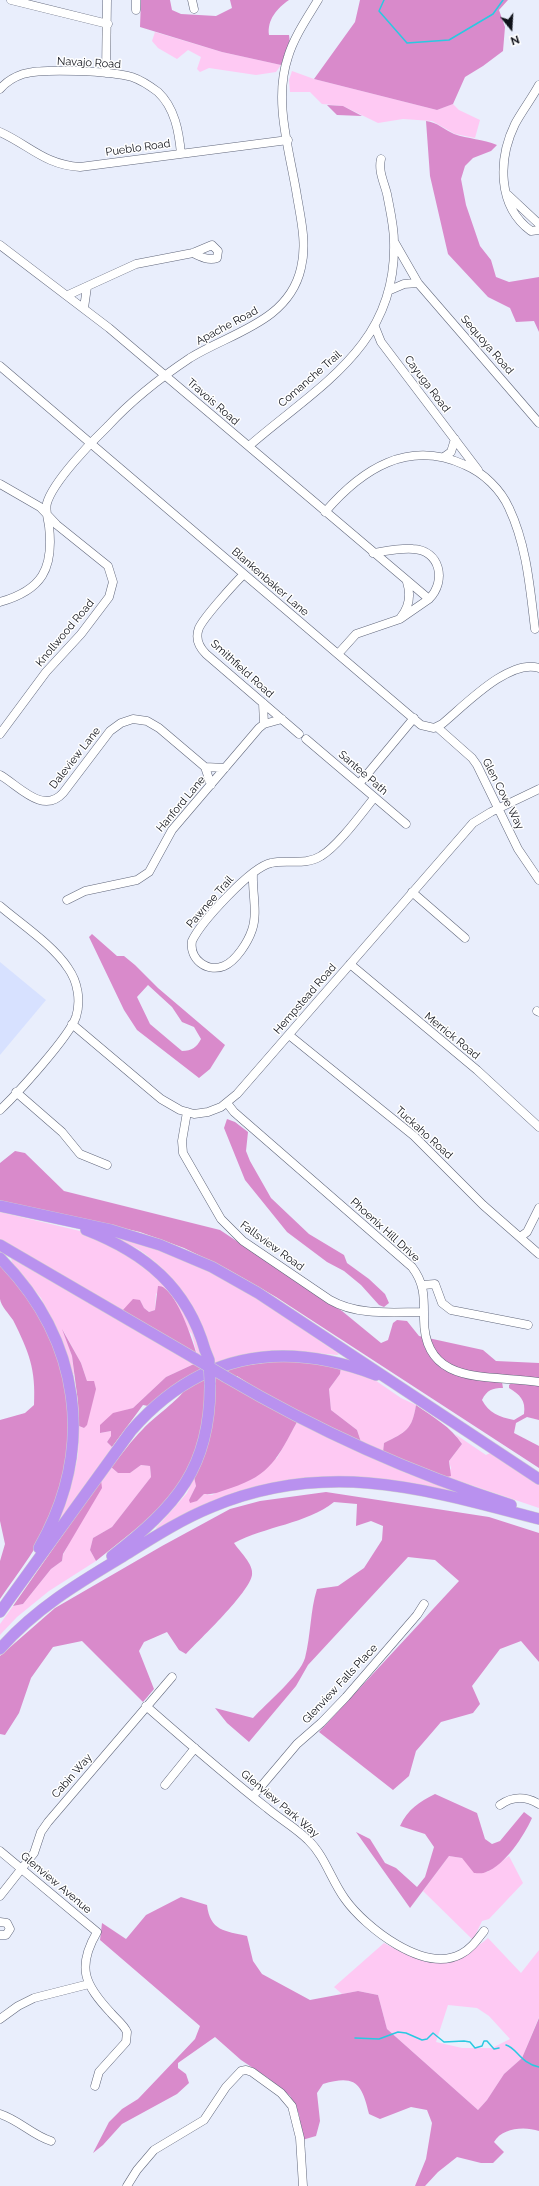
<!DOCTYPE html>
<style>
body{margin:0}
#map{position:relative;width:539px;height:2186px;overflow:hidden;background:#e9eefc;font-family:Raleway,sans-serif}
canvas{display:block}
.north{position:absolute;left:491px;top:8px;width:40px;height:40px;-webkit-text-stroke:3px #fff;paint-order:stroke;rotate:162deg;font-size:11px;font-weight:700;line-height:16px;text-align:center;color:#0f1119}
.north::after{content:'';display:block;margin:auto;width:14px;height:18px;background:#0f1119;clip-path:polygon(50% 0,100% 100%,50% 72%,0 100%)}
</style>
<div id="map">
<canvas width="539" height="2186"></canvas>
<div class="north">N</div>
</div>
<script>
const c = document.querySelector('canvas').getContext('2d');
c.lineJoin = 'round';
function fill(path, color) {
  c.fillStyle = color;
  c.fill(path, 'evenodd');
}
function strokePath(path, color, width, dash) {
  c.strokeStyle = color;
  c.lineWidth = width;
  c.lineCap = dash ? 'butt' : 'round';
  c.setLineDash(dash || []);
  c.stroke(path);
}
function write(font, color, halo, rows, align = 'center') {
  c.font = font + ' Raleway,sans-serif';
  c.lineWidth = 3;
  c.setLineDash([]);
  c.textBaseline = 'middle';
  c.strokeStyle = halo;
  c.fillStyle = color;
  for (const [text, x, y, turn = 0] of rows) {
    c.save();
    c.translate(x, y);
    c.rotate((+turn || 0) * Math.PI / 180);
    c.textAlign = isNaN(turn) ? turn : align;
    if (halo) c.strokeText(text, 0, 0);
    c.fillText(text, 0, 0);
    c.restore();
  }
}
const built = new Path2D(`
 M0 962 46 1000 0 1055Z`);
const green = new Path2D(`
 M155 32 222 52 281 65 276 72 256 75 209 68 200 72 197 69 201 57 188 50 177 59 158 48 152 41Z
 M292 71 314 79 437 110 453 104 459 110 480 120 475 138 455 134 432 121 403 119 378 123 343 106 322 104 310 92H290L289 80Z
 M0 1212 80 1231 100 1239 138 1258 184 1308 202 1358 197 1355 192 1334 156 1293 155 1310 149 1312 144 1308 140 1300 122 1311 0 1239Z
 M110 1236 141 1242 232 1281 339 1354 337 1355C290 1350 259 1349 213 1364 205 1318 177 1275 138 1249 129 1244 119 1240 110 1236Z
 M11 1258 194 1364 166 1377 133 1408 126 1410 100 1433 111 1431V1436L107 1442 112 1447 59 1525 56 1523 75 1469 78 1455 79 1426 84 1428 94 1381H87L81 1363 63 1330 72 1356 74 1374H72L52 1321 41 1298 12 1263Z
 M341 1367 372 1378 401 1398 416 1405C412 1430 406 1432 384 1443L383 1452 361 1442 357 1430 331 1410 329 1389 340 1374Z
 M297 1422 404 1472 475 1498 315 1478 157 1529 156 1528 187 1493 194 1477 196 1486 189 1500 197 1501 204 1494 212 1495 277 1458Z
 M455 1434 486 1455 490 1453 539 1485V1508L447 1477 451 1468 449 1461 462 1444Z
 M141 1465 150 1466 151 1477 112 1527 93 1538 90 1550 96 1561 49 1591 17 1617 0 1635V1624L13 1606 23 1604 51 1569 62 1561 63 1555 101 1480 111 1467 118 1473H130Z
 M449 1856 462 1858 487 1872 509 1856 523 1883 489 1919 482 1921 473 1940 423 1891Z
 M488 1938 521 1973 539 1950V2017L522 2058 504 2074 487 2100 478 2110 387 2029 378 1995 358 1991 342 1994 334 1987 384 1943C431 1968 445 1973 488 1938ZM448 2005 477 2008 489 2016 510 2039 492 2048H462L436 2042Z`);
const forest = new Path2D(`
 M141 0H170L172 10 181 14 216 16 232 8 230 0H289C277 8 267 20 269 35H289L290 44 281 65 222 52 140 27Z
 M360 0H508L499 10 505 27 503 51 483 66 465 77 453 104 437 110 314 79 355 22Z
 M327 105 343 106 362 116 337 115Z
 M426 121C437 122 445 130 454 134 468 139 483 139 497 145L491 151 473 158 465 166 461 179 466 205 480 246 491 260 496 277 509 282 539 277V332L534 321 516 322 510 308 488 297 448 254 430 176Z
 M92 934 117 956H124L135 965 158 988 225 1045 210 1069 199 1078 137 1030 124 1010 89 937ZM148 985 172 1007 182 1022 194 1027 201 1039C197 1047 192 1051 182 1051L150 1024 137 997Z
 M227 1119 235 1122 248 1132 246 1151 250 1161 271 1198 309 1234 344 1255 347 1263 369 1279 385 1294 389 1303 384 1307 379 1305 361 1285 344 1271 327 1262 287 1232 245 1180 224 1128Z
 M15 1151 25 1153 64 1191 220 1230 342 1311 381 1343 388 1340 393 1323 397 1320 407 1321 419 1336 483 1350 496 1361 539 1363V1379L511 1375 501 1376 503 1388C492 1388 487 1390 482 1400 489 1413 499 1417 514 1420L524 1414C526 1400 520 1395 509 1388V1385L513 1382 539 1384V1420L527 1417 516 1423 514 1433 539 1446V1468L276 1297 229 1270 184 1248 140 1232 0 1201V1163Z
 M0 1265C15 1282 29 1299 41 1318 75 1371 77 1454 54 1511 42 1543 19 1571 0 1599V1561L5 1544 0 1521V1420L25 1413 34 1405C36 1369 29 1352 13 1320 9 1314 1 1306 0 1299 0 1289 0 1276 0 1265Z
 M158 1286C175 1285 193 1341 197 1355L122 1311 133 1299 140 1300 144 1308 149 1312 155 1310Z
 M62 1329 81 1363 87 1381H94L96 1389 87 1425 84 1428 79 1426 78 1402 72 1356Z
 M291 1359 341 1367 340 1374 329 1389 331 1410 357 1430 361 1442 266 1395 237 1376 235 1377 223 1370 234 1367Z
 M194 1364 203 1368 181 1380 148 1406 143 1405 112 1447 107 1442 111 1436V1431L100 1433V1425L113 1413 133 1408 166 1377Z
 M214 1375 297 1422C278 1457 271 1475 231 1488 222 1491 214 1495 204 1494L197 1501 190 1503 189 1500 196 1486 194 1477Z
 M205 1378 206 1405 197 1453 166 1505 96 1561 90 1550 93 1538 112 1527 151 1477 150 1466 141 1465 130 1473H118L111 1467C122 1454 131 1441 143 1429 152 1419 181 1398 185 1389Z
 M416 1405C433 1417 451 1427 462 1444L449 1461 451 1476 447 1477 383 1452 384 1443C406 1432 412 1430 416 1405Z
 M101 1480 102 1488 63 1554 62 1561 51 1569 23 1604 13 1606Z
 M326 1492 489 1517 539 1533V1662L521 1641 500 1649 472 1686 480 1704 473 1713 441 1722 416 1751 409 1776 393 1790 319 1732 459 1581 435 1560 408 1557 308 1665 296 1686 249 1742 227 1723 215 1708 253 1718C266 1704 300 1675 305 1658 311 1635 310 1611 317 1589L338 1586 364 1568 382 1540 383 1526 371 1521 356 1526 357 1504 334 1502C306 1524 266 1526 234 1543 239 1551 254 1564 252 1575 249 1593 201 1638 186 1654L179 1650 167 1632 144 1642 139 1651 154 1689 143 1702 82 1641 53 1647 31 1678 19 1713 5 1735 0 1734V1656L55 1608 162 1546 230 1509 260 1501Z
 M435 1794 477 1813 485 1839 492 1844 500 1841 524 1812 532 1818C524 1836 505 1865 486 1872 483 1874 477 1873 474 1873L462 1858 449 1856 410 1908 356 1832 370 1839 385 1863 396 1868 417 1887 425 1877 434 1847 425 1834 400 1826C408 1809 419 1802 435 1794Z
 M181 1897 207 1905C210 1931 225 1931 247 1936L253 1961 262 1974 310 2000 358 1991 378 1995 387 2029 478 2110 487 2100 504 2074 522 2058 539 2018V2131C524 2126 502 2128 494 2142L504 2152 493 2163H481L457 2157 438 2172 425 2186H415L426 2159 432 2123 427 2110 411 2107 380 2119 369 2114C362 2084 356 2074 323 2084L317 2093 320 2121 316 2136 302 2140 299 2114 290 2096 268 2078 241 2060 215 2037 178 2063V2068L186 2074 189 2083 177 2094 122 2124 103 2145 93 2153 109 2122 122 2109 138 2099 159 2077 195 2039 200 2026 100 1940 102 1923 126 1939 146 1915Z`);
const stream = new Path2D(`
 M384 0 379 11 407 43 449 40 493 14 503 0
 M355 2038 379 2039 398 2032 406 2033 422 2040 427 2039 433 2033 444 2042 464 2041 470 2042 475 2048 482 2046 484 2041H487L494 2049 499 2048
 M506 2045C517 2048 520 2063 539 2067`);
const minor = new Path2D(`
 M11 0 108 24
 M136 0V10
 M192 0 194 9
 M106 73 107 0
 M539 85C532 98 522 111 515 124 498 159 497 206 531 231L539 230
 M0 89C6 82 14 77 23 74 43 68 111 71 132 77 141 80 150 86 158 92 175 108 179 132 181 154
 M0 132C29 145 45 165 80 167L288 140
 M508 195 539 224
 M395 243 418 283 539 423
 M0 245 109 328 429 599 400 619 356 634 338 654
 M390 290 404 284 418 283
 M68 295 136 264 193 253 212 245 218 251 217 258C209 261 201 257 193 253
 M84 308 87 287
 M375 327 381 342 478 470
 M0 366 421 725 434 728 442 724C463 707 509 658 539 668
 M249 446C318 386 397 346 394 242 394 226 390 210 387 194 384 182 378 171 381 159
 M444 457 451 452 455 439
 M0 484 40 507 57 525 108 566 113 582 109 597 81 634 46 672 0 734
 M325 512C362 469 408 439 465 465 484 473 501 490 509 508 527 546 530 589 535 629
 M373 553C386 551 400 548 413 549 440 550 447 581 429 599
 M244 574C234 584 204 617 199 628 195 638 199 647 206 654L299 734
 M0 602C42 590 54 569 49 526 48 519 45 510 47 503 53 482 91 442 108 426 132 400 160 378 190 358 230 333 289 322 301 268 307 244 301 220 297 196 290 152 273 101 288 57 294 37 307 18 318 0
 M401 617C410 606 411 595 407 582
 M263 703 264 724
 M437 727 472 758 477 765 518 849 539 880
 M306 739 406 824
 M205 767 225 768
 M0 775C19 786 43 815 63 793L110 731 121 723 133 719 147 721 159 728 205 767 211 785
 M359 784 414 718
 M253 874C252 892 258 913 252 930 248 942 236 961 224 966 207 973 189 959 192 941 201 922 251 867 271 863 287 859 305 866 321 856 338 846 361 814 374 798
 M412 892 465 938
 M67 900 85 891 137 880 149 872 172 830 259 728 264 724 282 719
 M0 906C21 924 53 945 68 968 78 982 81 1001 76 1017 69 1037 17 1094 0 1110
 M350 964 477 1070 539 1127
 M537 1011 539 1012
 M72 1024 161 1099 180 1110 194 1114 208 1112 221 1107 237 1094 473 823 491 812 539 789
 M289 1035 414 1136 483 1205 539 1254
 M16 1092 62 1132 80 1154 107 1165
 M227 1103 234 1112 412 1267C425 1284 424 1298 424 1319 424 1388 491 1374 539 1382
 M187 1112 182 1141 183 1153 221 1219 243 1241 330 1300C358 1316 392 1312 424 1312
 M520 1237 527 1232 539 1208
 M423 1285 435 1284 442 1303 451 1310 528 1325
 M146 1706C186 1741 226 1776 267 1808 280 1819 296 1828 308 1840 325 1856 331 1880 345 1899 365 1927 424 1974 461 1954 471 1949 477 1940 484 1931
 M165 1785 195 1748
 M253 1796 297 1744 321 1723 346 1697 417 1615 424 1604
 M500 1805C513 1796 525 1796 539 1804
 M0 1851 97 1932C76 1968 85 1985 111 2013 116 2019 124 2025 127 2032L126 2042 99 2072 95 2086
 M0 1896 34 1853 41 1832 48 1822 172 1677
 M0 1922 7 1923 10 1929 6 1935H0
 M0 2019 18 2006 34 1998 89 1984
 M0 2114C19 2120 32 2135 51 2141
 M127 2186 137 2170 154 2150 204 2120 226 2087 241 2071 246 2070 252 2072 281 2093 292 2106 300 2138 303 2186`);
const highway = new Path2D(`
 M0 1206 111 1230 160 1245 212 1267 258 1293 539 1479
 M86 1230C145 1253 187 1287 205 1350
 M0 1245 194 1358
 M0 1258C81 1340 96 1448 39 1548
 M226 1377C316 1430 411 1473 511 1505
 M112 1556C176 1506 211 1468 210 1383
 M0 1612 131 1431C199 1353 282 1339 376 1375
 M0 1649C35 1609 77 1584 122 1557 151 1539 180 1520 212 1507 327 1459 425 1489 539 1519`);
const highwayBridge = new Path2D(`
 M205 1350 209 1360 210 1383
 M194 1358 226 1377`);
const streetNames = [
 ["Navajo Road",89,63,3],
 ["Pueblo Road",138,148,-8],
 ["Apache Road",227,326,-28],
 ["Sequoya Road",487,345,49],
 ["Comanche Trail",310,379,-41],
 ["Cayuga Road",427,384,53],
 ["Travois Road",213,402,41],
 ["Blankenbaker Lane",270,582,41],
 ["Knollwood Road",65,633,-50],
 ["Smithfield Road",242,669,42],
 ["Daleview Lane",75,758,-52],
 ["Santee Path",363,773,41],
 ["Glen Cove Way",503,794,63],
 ["Hanford Lane",181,804,-50],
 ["Pawnee Trail",210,902,-49],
 ["Hempstead Road",305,999,-49],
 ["Merrick Road",452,1036,39],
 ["Tuckaho Road",424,1133,42],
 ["Phoenix Hill Drive",385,1230,42],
 ["Fallsview Road",272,1246,36],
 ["Glenview Falls Place",340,1684,-47],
 ["Cabin Way",72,1776,-49],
 ["Glenview Park Way",280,1804,40],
 ["Glenview Avenue",56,1883,40]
];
fill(built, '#d7e1ff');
fill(green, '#fec9f3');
fill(forest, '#d98acb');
strokePath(stream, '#29c9e1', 1.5);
strokePath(minor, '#61677b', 9);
strokePath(highway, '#cfcfd1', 12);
strokePath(minor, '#fff', 8);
strokePath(highway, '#b991ef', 11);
strokePath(highwayBridge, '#cfcfd1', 12, []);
strokePath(highwayBridge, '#b991ef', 11);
write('11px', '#0f1119', '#fff', streetNames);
</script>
